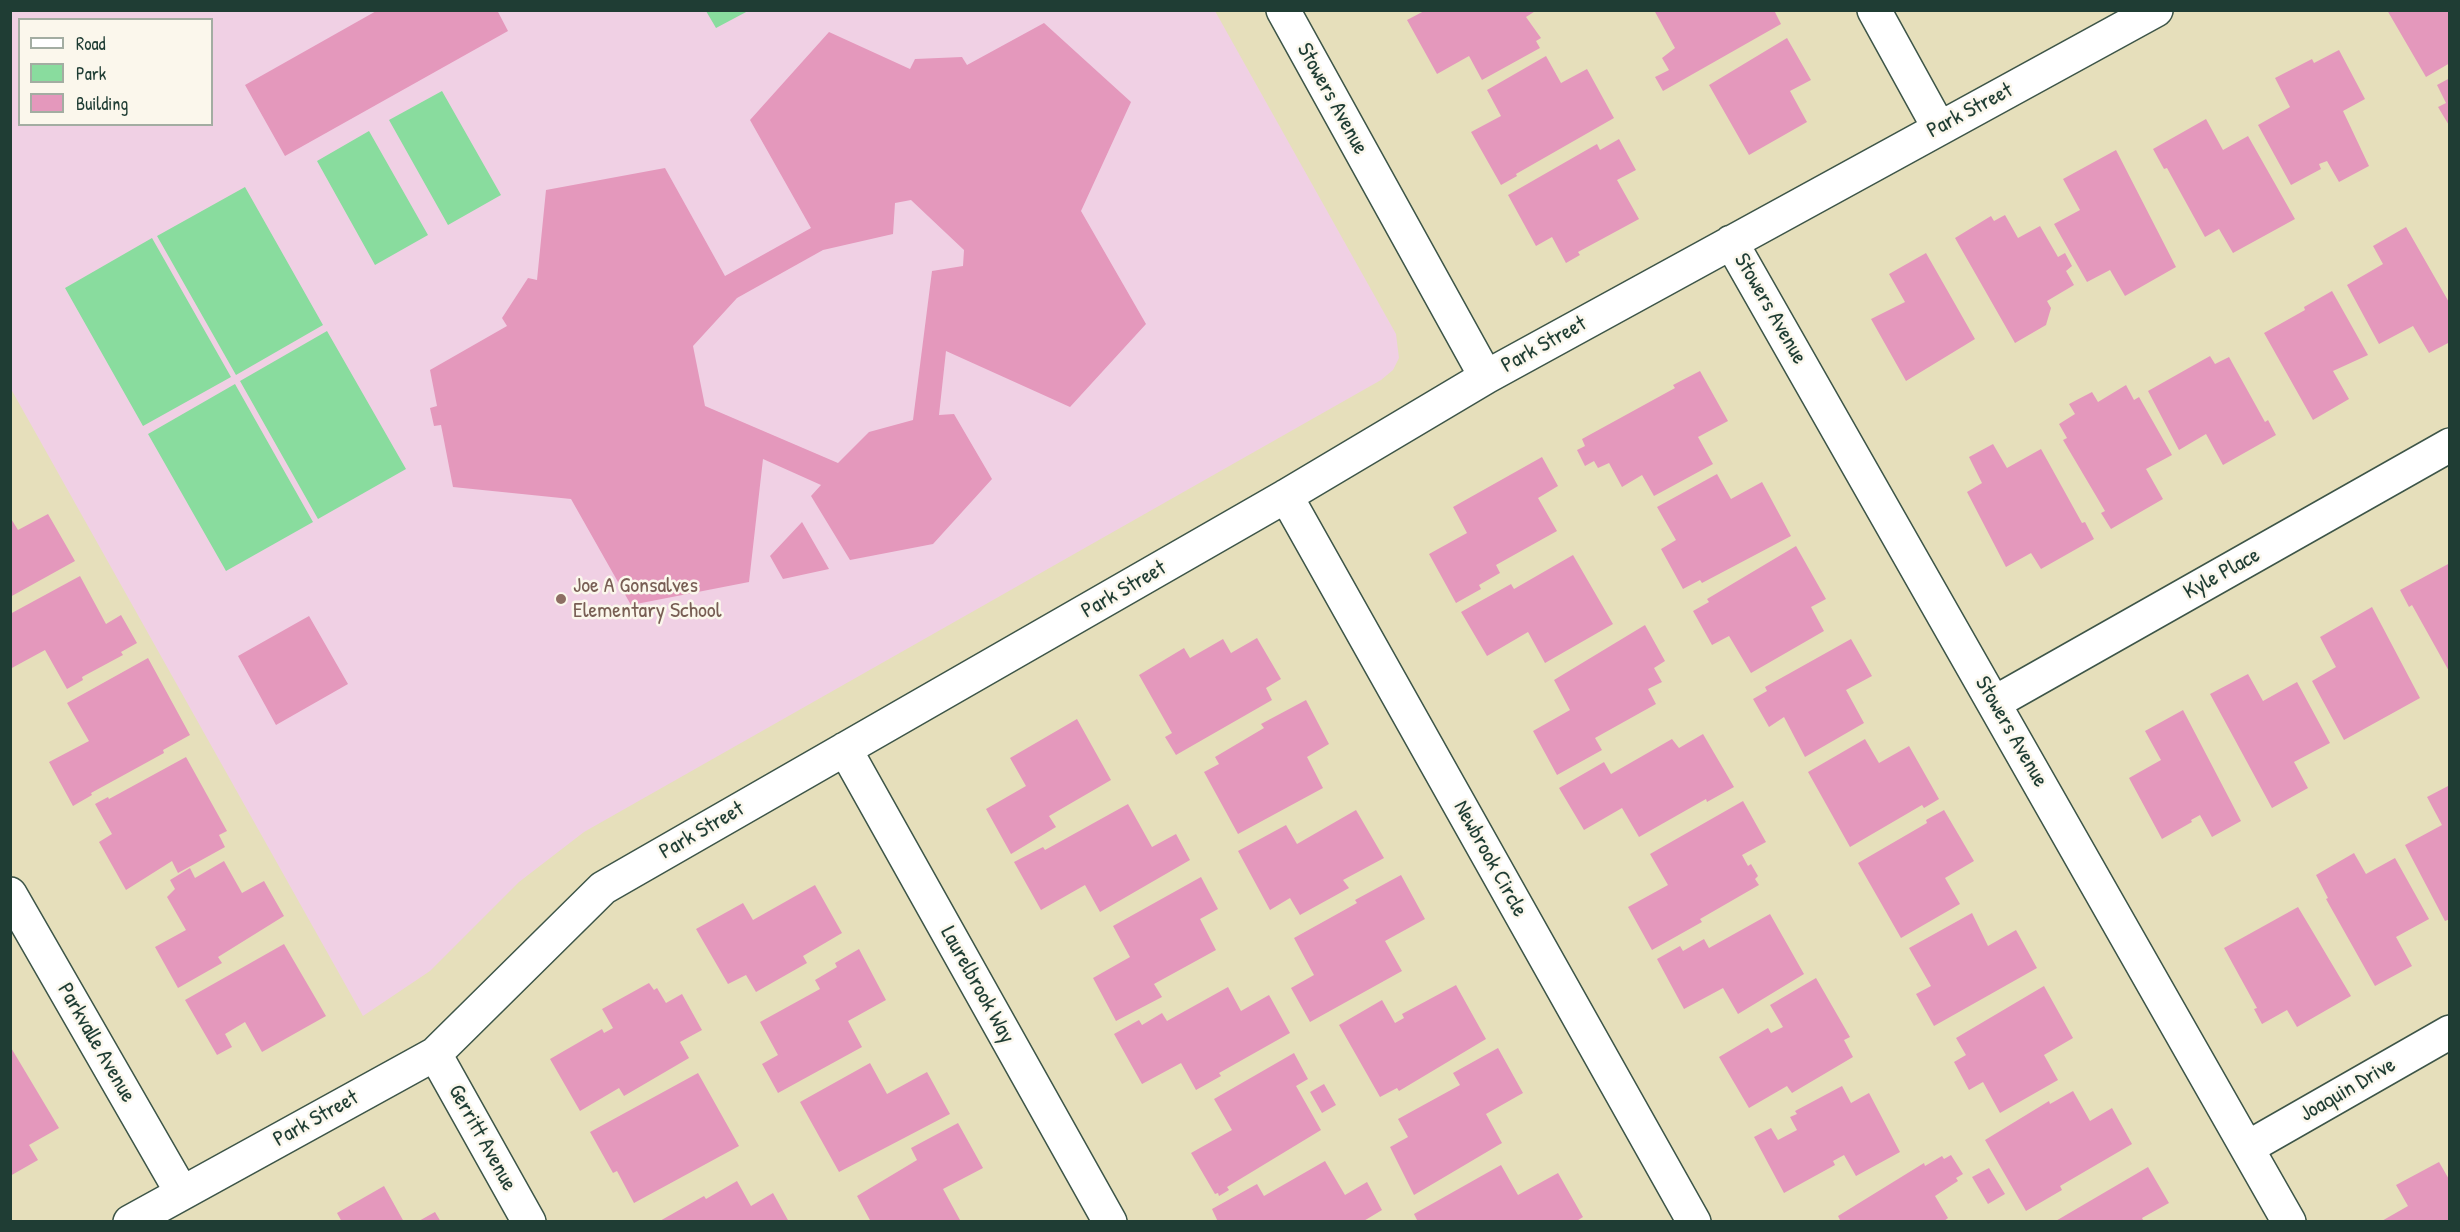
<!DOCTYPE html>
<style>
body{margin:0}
#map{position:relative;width:2460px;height:1232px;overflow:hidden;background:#e6dfbb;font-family:"Patrick Hand",sans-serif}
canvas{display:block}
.frame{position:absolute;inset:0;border:12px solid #1f3d34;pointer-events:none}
.legend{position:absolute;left:18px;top:18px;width:195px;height:108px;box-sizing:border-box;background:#fbf7ec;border:2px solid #a3ada2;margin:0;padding:8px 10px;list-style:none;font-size:18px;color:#1f3d34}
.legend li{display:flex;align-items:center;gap:12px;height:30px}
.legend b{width:30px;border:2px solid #a3ada2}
</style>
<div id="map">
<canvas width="2460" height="1232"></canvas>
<div class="frame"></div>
<ul class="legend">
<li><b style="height:8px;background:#fff"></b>Road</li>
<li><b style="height:16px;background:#89dc9e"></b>Park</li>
<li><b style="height:16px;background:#e498bc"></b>Building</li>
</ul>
</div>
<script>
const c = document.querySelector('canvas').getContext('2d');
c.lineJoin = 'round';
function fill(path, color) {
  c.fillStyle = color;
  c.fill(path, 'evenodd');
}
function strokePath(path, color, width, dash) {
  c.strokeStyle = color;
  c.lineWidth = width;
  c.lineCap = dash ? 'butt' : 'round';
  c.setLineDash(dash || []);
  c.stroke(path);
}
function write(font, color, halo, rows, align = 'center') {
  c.font = font + ' "Patrick Hand",sans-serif';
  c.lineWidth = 5;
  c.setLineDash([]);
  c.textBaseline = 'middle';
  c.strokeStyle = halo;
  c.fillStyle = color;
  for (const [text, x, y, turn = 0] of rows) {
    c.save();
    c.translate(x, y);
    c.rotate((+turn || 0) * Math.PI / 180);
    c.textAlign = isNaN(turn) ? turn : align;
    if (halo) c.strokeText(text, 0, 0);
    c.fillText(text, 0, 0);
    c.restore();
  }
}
const built = new Path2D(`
 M10 11H1215L1396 334 1399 358 1393 370 1381 380 584 832 519 882 430 971 363 1016 11 389ZM20 20H212V124H20Z`);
const green = new Path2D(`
 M706 11H748L716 28Z
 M442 91 501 195 448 225 389 120Z
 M369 131 428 235 375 265 317 161Z
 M245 187 323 325 236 375 157 236Z
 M152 238 231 377 143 426 65 288Z
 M327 331 406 469 318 519 240 381Z
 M235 384 313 522 226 571 148 434Z`);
const building = new Path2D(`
 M378 10H497L508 31 285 156 245 85Z
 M1426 10H1537L1526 17 1541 38 1536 41 1540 48 1482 80 1469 56 1437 74 1407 20Z
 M1654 10H1774L1781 24 1663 91 1655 77 1669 70 1662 58 1675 48Z
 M2387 10H2450V63L2426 77Z
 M1044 23 1131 102 1081 211 1146 324 1070 407 946 351 939 415 954 414 992 479 933 544 850 560 811 496 821 485 763 459 749 582 631 605 571 499 453 487 441 425 434 426 430 408 437 406 430 370 507 326 502 318 528 278 537 280 546 190 665 168 725 276 811 228 750 120 829 32 910 69 915 59 962 57 967 65ZM911 200 964 250 963 266 932 271 913 420 869 432 838 463 705 406 693 346 737 298 823 250 893 234 895 203Z
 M1787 38 1811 80 1790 91 1807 122 1749 155 1709 85Z
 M2339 50 2365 99 2343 111 2369 166 2339 182 2327 161 2319 164 2321 169 2291 185 2258 125 2290 107 2275 78 2312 59 2314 63Z
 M1546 56 1561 83 1587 69 1614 118 1516 174 1517 176 1501 185 1471 132 1501 116 1487 90Z
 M2450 78V127L2438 107 2446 103 2437 85Z
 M2206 119 2223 150 2248 136 2295 219 2233 253 2219 229 2205 237 2167 168 2164 169 2153 149Z
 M1619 139 1636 170 1617 180 1639 219 1578 252 1580 255 1566 263 1552 237 1536 246 1508 195 1597 144 1600 150Z
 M2116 150 2176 267 2125 296 2110 270 2087 282 2054 224 2080 210 2063 179Z
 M2005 215 2018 238 2040 226 2058 257 2065 253 2072 266 2066 271 2074 285 2047 301 2051 308 2046 325 2015 343 1955 238 1991 216 1994 221Z
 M2406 227 2450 304V342L2429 353 2413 326 2379 344 2347 285 2383 264 2373 246Z
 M1926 253 1975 339 1906 381 1871 319 1905 302 1889 274Z
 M2332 291 2368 355 2333 371 2349 399 2313 420 2264 333 2305 310 2304 307Z
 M2210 356 2215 364 2229 357 2265 422 2268 420 2276 435 2223 465 2206 434 2179 450 2148 391Z
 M1700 371 1728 421 1698 437 1713 464 1654 496 1642 475 1622 487 1609 463 1598 468 1594 461 1585 466 1577 450 1585 446 1582 439 1675 388 1673 385Z
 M2126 385 2134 400 2139 397 2172 455 2146 469 2163 499 2111 529 2101 513 2105 511 2063 440 2067 438 2059 424 2075 414 2069 404 2092 392 2098 402Z
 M1993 444 2007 468 2041 449 2082 523 2085 522 2094 539 2041 569 2031 553 2006 567 1967 492 1982 483 1969 457Z
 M1542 457 1558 486 1538 498 1557 531 1496 565 1500 573 1479 585 1481 589 1456 603 1429 554 1467 533 1453 507Z
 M1717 474 1731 499 1762 482 1791 536 1702 583 1700 580 1683 589 1661 549 1676 540 1657 507Z
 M48 514 75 561 10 597V517L18 530Z
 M802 522 829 569 783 579 770 556Z
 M1796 546 1826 599 1811 607 1824 631 1751 673 1729 636 1712 645 1693 611 1709 602 1707 599Z
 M1573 555 1613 624 1545 663 1528 632 1487 656 1461 612 1511 584 1514 589Z
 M2450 563V673L2412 605 2409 607 2400 590Z
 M80 576 106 624 121 615 137 643 121 652 123 655 82 677 83 680 67 689 45 650 10 669V614Z
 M2372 607 2420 698 2344 740 2312 681 2336 667 2320 637Z
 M309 616 348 684 276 725 238 656Z
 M1645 625 1665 661 1654 668 1662 682 1648 689 1656 704 1595 738 1602 750 1557 775 1533 731 1570 710 1554 680Z
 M1257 638 1281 679 1266 688 1272 700 1176 755 1165 737 1172 733 1139 675 1184 648 1190 658 1223 639 1231 653Z
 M1851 639 1872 676 1846 690 1864 723 1805 757 1784 717 1769 727 1753 699 1767 691 1765 687Z
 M148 658 190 735 163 750 164 753 91 793 92 795 73 806 49 762 89 741 67 703Z
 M2248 674 2263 701 2297 682 2330 743 2294 762 2308 788 2272 808 2210 694Z
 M1306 700 1329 744 1307 757 1323 788 1238 834 1204 772 1219 764 1215 757 1264 728 1261 724Z
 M2183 710 2241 821 2212 837 2200 815 2191 820 2192 822 2162 839 2129 778 2161 760 2145 731Z
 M1077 719 1111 780 1049 816 1056 827 1011 854 986 809 1026 786 1010 758Z
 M1703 734 1734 787 1707 802 1706 799 1639 837 1622 808 1584 830 1559 788 1604 762 1611 774 1672 739 1679 748Z
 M1865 739 1879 763 1909 746 1939 799 1924 808 1922 805 1850 847 1808 772Z
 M186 757 227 831 219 835 225 847 178 873 172 861 126 890 99 842 112 834 95 804 108 797 109 799Z
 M2450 785V919L2445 921 2405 845 2442 825 2427 797Z
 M1743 801 1766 842 1742 855 1748 866 1751 864 1758 876 1755 879 1759 885 1700 919 1702 922 1652 950 1628 907 1668 885 1650 854Z
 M1128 804 1152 847 1176 834 1190 860 1100 912 1085 885 1041 910 1014 862 1043 847 1045 850Z
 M1356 810 1384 858 1343 880 1349 888 1300 915 1290 898 1270 910 1238 851 1286 825 1297 844Z
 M1944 810 1974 861 1945 878 1960 904 1901 938 1858 863 1927 823 1926 820Z
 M2354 853 2366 874 2395 858 2429 919 2396 937 2412 966 2375 986 2326 899 2328 898 2316 875Z
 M224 861 242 893 264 881 284 916 218 957 222 963 178 988 155 947 186 930 167 897 175 889 170 880 190 868 195 878Z
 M1401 875 1425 919 1385 941 1402 971 1310 1022 1291 988 1314 975 1294 938 1357 903 1355 900Z
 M1201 877 1218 909 1200 919 1216 950 1154 984 1162 997 1116 1021 1093 978 1130 957 1113 926Z
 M815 885 842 933 803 956 807 963 756 992 746 975 728 984 696 929 743 903 753 920Z
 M2298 907 2351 996 2297 1027 2287 1010 2262 1024 2254 1009 2257 1008 2224 948Z
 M1972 913 1988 946 2016 930 2037 968 1934 1026 1916 994 1931 986 1909 948Z
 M1770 914 1804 974 1738 1014 1723 988 1684 1009 1657 959 1680 946 1683 951 1704 939 1709 948Z
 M284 944 326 1016 262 1052 245 1022 225 1034 232 1047 217 1055 185 1000Z
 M859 949 886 1000 848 1021 862 1047 778 1093 762 1064 778 1055 760 1022 820 989 815 980 837 967 835 963Z
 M1816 978 1850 1037 1844 1040 1853 1057 1792 1093 1787 1086 1749 1108 1719 1057 1768 1028 1771 1033 1783 1027 1770 1005Z
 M649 983 654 990 657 988 666 1003 682 994 702 1030 680 1042 689 1058 624 1096 619 1088 580 1111 550 1059 602 1029 604 1033 613 1028 602 1009Z
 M1456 985 1486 1039 1399 1091 1397 1088 1380 1097 1339 1025 1382 1000 1395 1023 1404 1018 1402 1014Z
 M2044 986 2073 1038 2044 1055 2058 1080 2000 1113 1983 1082 1969 1090 1954 1062 1966 1055 1956 1038Z
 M1228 987 1241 1011 1269 995 1290 1033 1219 1073 1221 1076 1196 1090 1181 1063 1142 1084 1114 1034 1139 1020 1142 1025 1162 1013 1167 1021Z
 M10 1046 59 1128 29 1145 38 1160 10 1176Z
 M1498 1048 1523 1093 1486 1114 1502 1143 1414 1195 1390 1147 1408 1137 1398 1119 1460 1085 1453 1073Z
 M1294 1053 1308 1079 1296 1086 1321 1130 1227 1187 1229 1190 1219 1196 1218 1193 1215 1194 1191 1153 1232 1130 1214 1099Z
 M870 1063 887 1094 927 1072 950 1114 839 1172 800 1102Z
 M698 1073 739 1146 634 1203 617 1171 613 1173 590 1132Z
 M1324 1084 1336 1105 1322 1113 1310 1092Z
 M1842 1086 1851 1103 1869 1093 1900 1152 1856 1176 1844 1155 1833 1161 1835 1165 1784 1193 1754 1137 1771 1128 1778 1140 1797 1130 1790 1117 1797 1114 1795 1111Z
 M2073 1091 2090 1121 2112 1108 2132 1144 2060 1186 2062 1190 2026 1211 1985 1140 2049 1101 2050 1104Z
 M958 1123 983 1168 943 1189 960 1220 871 1222 857 1196 917 1160 911 1148Z
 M1951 1155 1963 1174 1956 1178 1958 1181 1935 1196 1948 1218 1943 1222H1841L1838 1216 1924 1163 1925 1166 1942 1156 1944 1159Z
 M1325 1161 1345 1195 1367 1182 1382 1210 1362 1222H1218L1212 1209 1257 1184 1264 1196Z
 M2439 1162 2450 1181V1222H2380L2408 1206 2396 1185Z
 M1501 1165 1518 1195 1558 1173 1583 1217 1575 1222H1418L1414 1214Z
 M2148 1167 2169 1203 2142 1218 2144 1222H2054Z
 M1989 1168 2005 1194 1988 1204 1972 1177Z
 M737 1181 751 1206 773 1193 789 1222H658L704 1196 706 1199Z
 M384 1186 404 1222H342L337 1213Z
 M435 1212 441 1222H417Z`);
const minor = new Path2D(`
 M1283 10 1486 377
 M1874 10 1939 128
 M1731 242 2289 1222
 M1286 496 1694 1222
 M1994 703 2450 445
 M845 749 1110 1222
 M10 894 182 1193
 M435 1054 529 1222
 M2247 1148 2450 1032
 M130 1222 435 1054 603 888 1286 496 1486 377 2156 10`);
const markers = [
 [561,599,6,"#8d6e63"]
];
const streetNames = [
 ["Stowers Avenue",1332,99,61],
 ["Park Street",1970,111,-28],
 ["Stowers Avenue",1770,309,60],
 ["Park Street",1544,345,-29],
 ["Kyle Place",2222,574,-29],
 ["Park Street",1124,590,-30],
 ["Stowers Avenue",2011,732,60],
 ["Park Street",702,831,-30],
 ["Newbrook Circle",1490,859,61],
 ["Laurelbrook Way",977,985,61],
 ["Parkvalle Avenue",96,1043,60],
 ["Joaquin Drive",2348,1090,-30],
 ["Park Street",316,1119,-29],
 ["Gerritt Avenue",482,1138,61]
];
const educationNames = [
 ["Joe A Gonsalves",573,586],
 ["Elementary School",573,611]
];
fill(built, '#f0d0e4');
fill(green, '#89dc9e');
fill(building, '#e498bc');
strokePath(minor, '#3d5548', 36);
strokePath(minor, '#fff', 33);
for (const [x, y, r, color] of markers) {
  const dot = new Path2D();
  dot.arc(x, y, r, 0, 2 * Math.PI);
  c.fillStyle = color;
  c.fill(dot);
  strokePath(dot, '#fbf7ec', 2);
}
write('22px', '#1f3d34', '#fbf7ec', streetNames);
write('22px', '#785e54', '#fbf7ec', educationNames, 'left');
</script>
